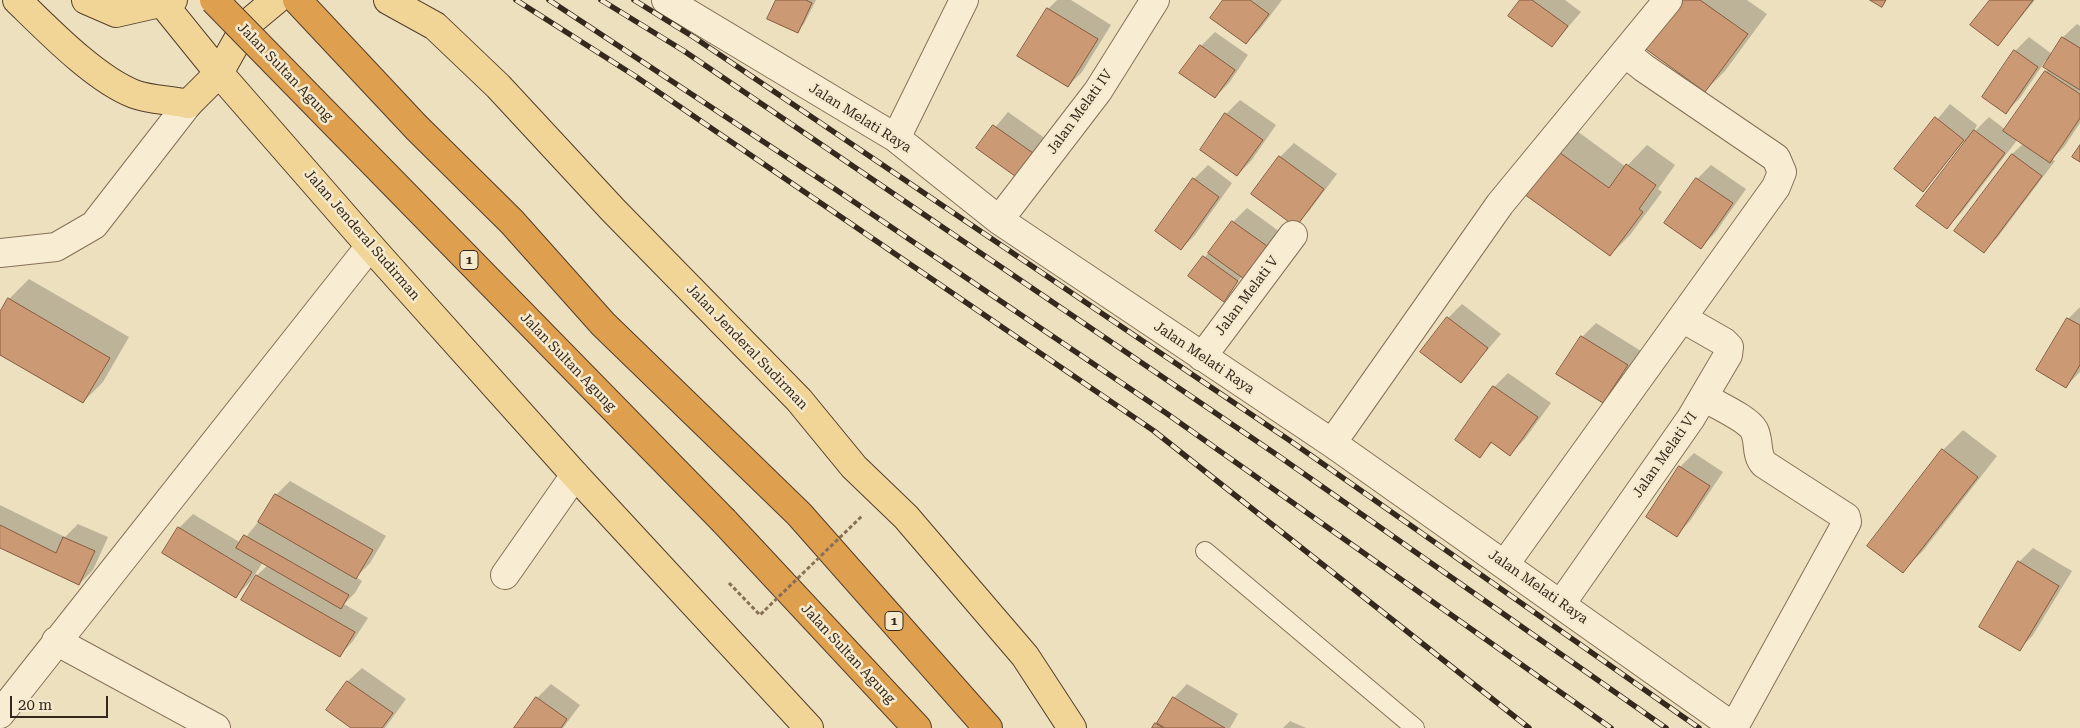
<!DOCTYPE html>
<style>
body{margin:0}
#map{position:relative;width:2080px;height:728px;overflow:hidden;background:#ede0bf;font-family:"Roboto Serif",serif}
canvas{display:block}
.scale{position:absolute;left:10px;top:696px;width:98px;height:22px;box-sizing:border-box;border:2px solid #35281c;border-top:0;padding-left:6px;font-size:15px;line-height:18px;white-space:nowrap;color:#35281c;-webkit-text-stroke:4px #f5eace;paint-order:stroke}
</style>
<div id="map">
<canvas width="2080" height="728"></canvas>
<div class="scale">20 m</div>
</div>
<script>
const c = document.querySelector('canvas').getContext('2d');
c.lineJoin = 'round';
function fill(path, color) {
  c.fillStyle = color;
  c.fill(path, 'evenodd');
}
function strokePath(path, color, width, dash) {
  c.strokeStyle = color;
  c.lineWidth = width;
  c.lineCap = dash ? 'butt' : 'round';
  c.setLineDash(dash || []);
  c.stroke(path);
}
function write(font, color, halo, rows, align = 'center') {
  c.font = font + ' "Roboto Serif",serif';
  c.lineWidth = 5;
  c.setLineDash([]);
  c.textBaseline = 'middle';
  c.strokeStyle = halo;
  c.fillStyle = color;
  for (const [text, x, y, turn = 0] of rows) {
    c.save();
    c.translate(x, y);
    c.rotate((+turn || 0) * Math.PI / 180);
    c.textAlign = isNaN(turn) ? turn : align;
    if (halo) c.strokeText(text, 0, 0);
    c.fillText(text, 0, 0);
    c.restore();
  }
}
const shadow = new Path2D(`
 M777 0H816L804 24 797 31Z
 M1057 0H1071L1111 25 1082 72 1068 86 1019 55 1048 9Z
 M1225 0H1282L1260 29 1246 43Z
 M1522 0H1565L1581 12 1552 46Z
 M1674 0H1747L1767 14 1725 71 1705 91Z
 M1992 0H2035L1998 45Z
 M2077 24 2080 26V123L2064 147 2052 159 2055 161 1997 238 1983 251 1955 231 2012 154 2024 143 2018 139 1961 213 1947 227 1966 143 1964 141 1922 190 1896 169 1950 104 1977 125 1973 133 1989 117 2006 130 2048 69 2046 60 2020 98 2006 112 2015 51 2029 37 2052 54 2063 37Z
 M1215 32 1248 55 1229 83 1215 97 1201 46Z
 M1240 100 1276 125 1251 161 1237 175 1226 114Z
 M1008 112 1056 146 1025 182 978 148Z
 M1577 131 1626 167 1647 145 1675 165 1658 189 1662 192 1630 235 1610 255 1526 193Z
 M1294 143 1337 174 1309 211 1295 225 1280 157Z
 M1208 165 1232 183 1195 235 1181 249 1194 179Z
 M1711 165 1746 189 1715 233 1701 247 1666 223 1697 179Z
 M1247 208 1287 237 1242 276 1224 300 1190 276 1233 222Z
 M29 279 129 337 103 382 83 402 0 354V314L9 299Z
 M1462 304 1501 334 1461 381 1448 318Z
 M2080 307V372L2066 386 2037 369 2068 319Z
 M1596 323 1641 351 1617 388 1603 402 1582 337Z
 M1508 373 1551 403 1524 440 1510 454 1493 442 1480 456 1456 440 1494 387Z
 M1963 430 1997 456 1922 552 1902 571 1943 450Z
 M1694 453 1723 472 1690 521 1677 535 1680 467Z
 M290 481 386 536 370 563 356 577 362 581 355 593 344 604 368 618 353 641 340 655 256 576 268 565 263 562 250 582 236 596 164 552 179 528 193 514 241 543 259 521 276 495Z
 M0 505 65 537 78 524 108 537 93 570 79 584 0 545Z
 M2033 548 2072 571 2033 635 2020 649 2019 562Z
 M362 668 406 699 385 728H353L348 681Z
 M551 684 580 705 563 728H515L537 698Z
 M1187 684 1238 714 1230 728H1153L1174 698Z
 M1290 721 1306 728H1283Z`);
const building = new Path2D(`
 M776 0H806L812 3 798 33 767 19Z
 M1223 0H1250L1269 14 1246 44 1210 18Z
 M1520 0H1532L1568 26 1552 47 1508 16Z
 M1672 0H1700L1748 34 1705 92 1639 44Z
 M1870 0H1886L1882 7Z
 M1990 0H2033L1998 46 1970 25Z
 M1047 8 1098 39 1068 87 1017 56Z
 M2062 37 2080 48V90L2043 67Z
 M1200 45 1235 70 1215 98 1179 73Z
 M2014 50 2038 67 2006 114 1982 97Z
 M2045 71 2080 94V118L2050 163 2003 131Z
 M1225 113 1263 140 1237 176 1200 150Z
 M1935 117 1964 140 1923 192 1894 169Z
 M993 125 1043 160 1026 184 976 148Z
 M1974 130 2005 153 1947 229 1916 206Z
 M2080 145V162L2072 157Z
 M1556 150 1609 188 1626 164 1656 185 1639 209 1643 212 1610 256 1524 194Z
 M2012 154 2042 176 1984 253 1954 231Z
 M1279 156 1324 189 1296 227 1251 194Z
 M1193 178 1219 197 1181 250 1155 231Z
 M1696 178 1733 203 1701 249 1664 223Z
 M1232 221 1274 251 1251 284 1208 253Z
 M1203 256 1238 281 1224 302 1188 276Z
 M8 298 110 358 83 403 0 355V312Z
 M1447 317 1488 348 1461 383 1420 352Z
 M2067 318 2080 325V365L2066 388 2036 370Z
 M1581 336 1628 365 1603 403 1556 374Z
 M1493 386 1538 417 1510 456 1491 442 1480 458 1455 440Z
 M1942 449 1978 477 1903 573 1867 546Z
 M1679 466 1710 486 1677 537 1646 517Z
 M275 494 373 550 356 579 258 522Z
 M0 525 56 553 63 537 95 551 79 585 0 548Z
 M178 527 252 572 236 598 162 553Z
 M244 535 349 595 341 609 236 548Z
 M2018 561 2059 586 2020 651 1979 627Z
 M256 575 355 632 340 657 241 600Z
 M347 681 393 713 382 728H351L326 710Z
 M536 697 567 719 561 728H514Z
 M1173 697 1225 728H1165L1157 723Z
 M1155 723 1163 728H1152Z`);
const path = new Path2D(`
 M729 583 760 615 765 610`);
const lane = new Path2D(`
 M1205 551 1415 728`);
const street = new Path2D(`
 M666 0 896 138 999 220 1332 443 1735 728
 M896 138 964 0
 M999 220 1098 91 1155 0
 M0 253 56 247 94 225 188 104
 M1202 357 1293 235
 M1704 397C1716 405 1747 418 1754 430 1760 441 1755 454 1764 464L1846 517 1847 522 1734 727
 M1332 443 1500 204 1668 0
 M1505 564 1776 187 1782 172 1776 158 1644 68 1625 53
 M505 575 575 475
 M1561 604 1691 418 1728 355 1729 347 1724 342 1682 318
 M56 641 216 728
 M0 714 370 246`);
const primary = new Path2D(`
 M17 0C47 29 95 79 134 94 150 100 171 100 188 104L219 73 246 25 276 0
 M86 0 116 13 173 0
 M160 0 219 73 370 246 575 475 809 728
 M388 0 435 26 498 86 613 210 799 400 854 467 906 517 1025 656 1072 728`);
const highway = new Path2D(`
 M297 0 416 127 512 222 603 324 799 514 988 728
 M724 521 917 728`);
const rail = new Path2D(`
 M516 0 635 76 1154 431 1529 728
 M549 0 835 189 1166 413 1611 728
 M601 0 684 51 1280 457 1666 728
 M634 0 695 38 1289 440 1699 728`);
const pathBridge = new Path2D(`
 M765 610 862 516`);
const highwayBridge = new Path2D(`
 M214 0 724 521`);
const shields = [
 [469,260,18],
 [894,621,18]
];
const shieldNames = [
 ["1",469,260],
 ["1",894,621]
];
const streetNames = [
 ["Jalan Sultan Agung",285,72,46],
 ["Jalan Melati IV",1080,112,-54],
 ["Jalan Melati Raya",860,118,32],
 ["Jalan Jenderal Sudirman",362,235,49],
 ["Jalan Melati V",1247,296,-53],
 ["Jalan Jenderal Sudirman",747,347,46],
 ["Jalan Melati Raya",1204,358,34],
 ["Jalan Sultan Agung",568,362,46],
 ["Jalan Melati VI",1665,455,-55],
 ["Jalan Melati Raya",1538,587,35],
 ["Jalan Sultan Agung",848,654,47]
];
fill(shadow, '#0003');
fill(building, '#cc9975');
strokePath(building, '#855a3d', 1);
strokePath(lane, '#867057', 20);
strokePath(street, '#867057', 30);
strokePath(primary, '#533e2c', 30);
strokePath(highway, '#533e2c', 30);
strokePath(path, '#867057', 3, [4, 2.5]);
strokePath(lane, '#f8edd2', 18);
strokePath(street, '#f8edd2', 28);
strokePath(primary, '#f1d596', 28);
strokePath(highway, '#de9f4e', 28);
strokePath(rail, '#35281c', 5.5);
strokePath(rail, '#f5eace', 4, [11]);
strokePath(highwayBridge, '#533e2c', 30, []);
strokePath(pathBridge, '#867057', 3, [4, 2.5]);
strokePath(highwayBridge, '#de9f4e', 28);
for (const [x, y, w] of shields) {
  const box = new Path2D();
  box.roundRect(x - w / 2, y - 9.5, w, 19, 4);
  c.fillStyle = '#f5eace';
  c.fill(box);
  strokePath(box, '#35281c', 1);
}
write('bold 12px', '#35281c', null, shieldNames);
write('14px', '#35281c', '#f5eace', streetNames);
</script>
